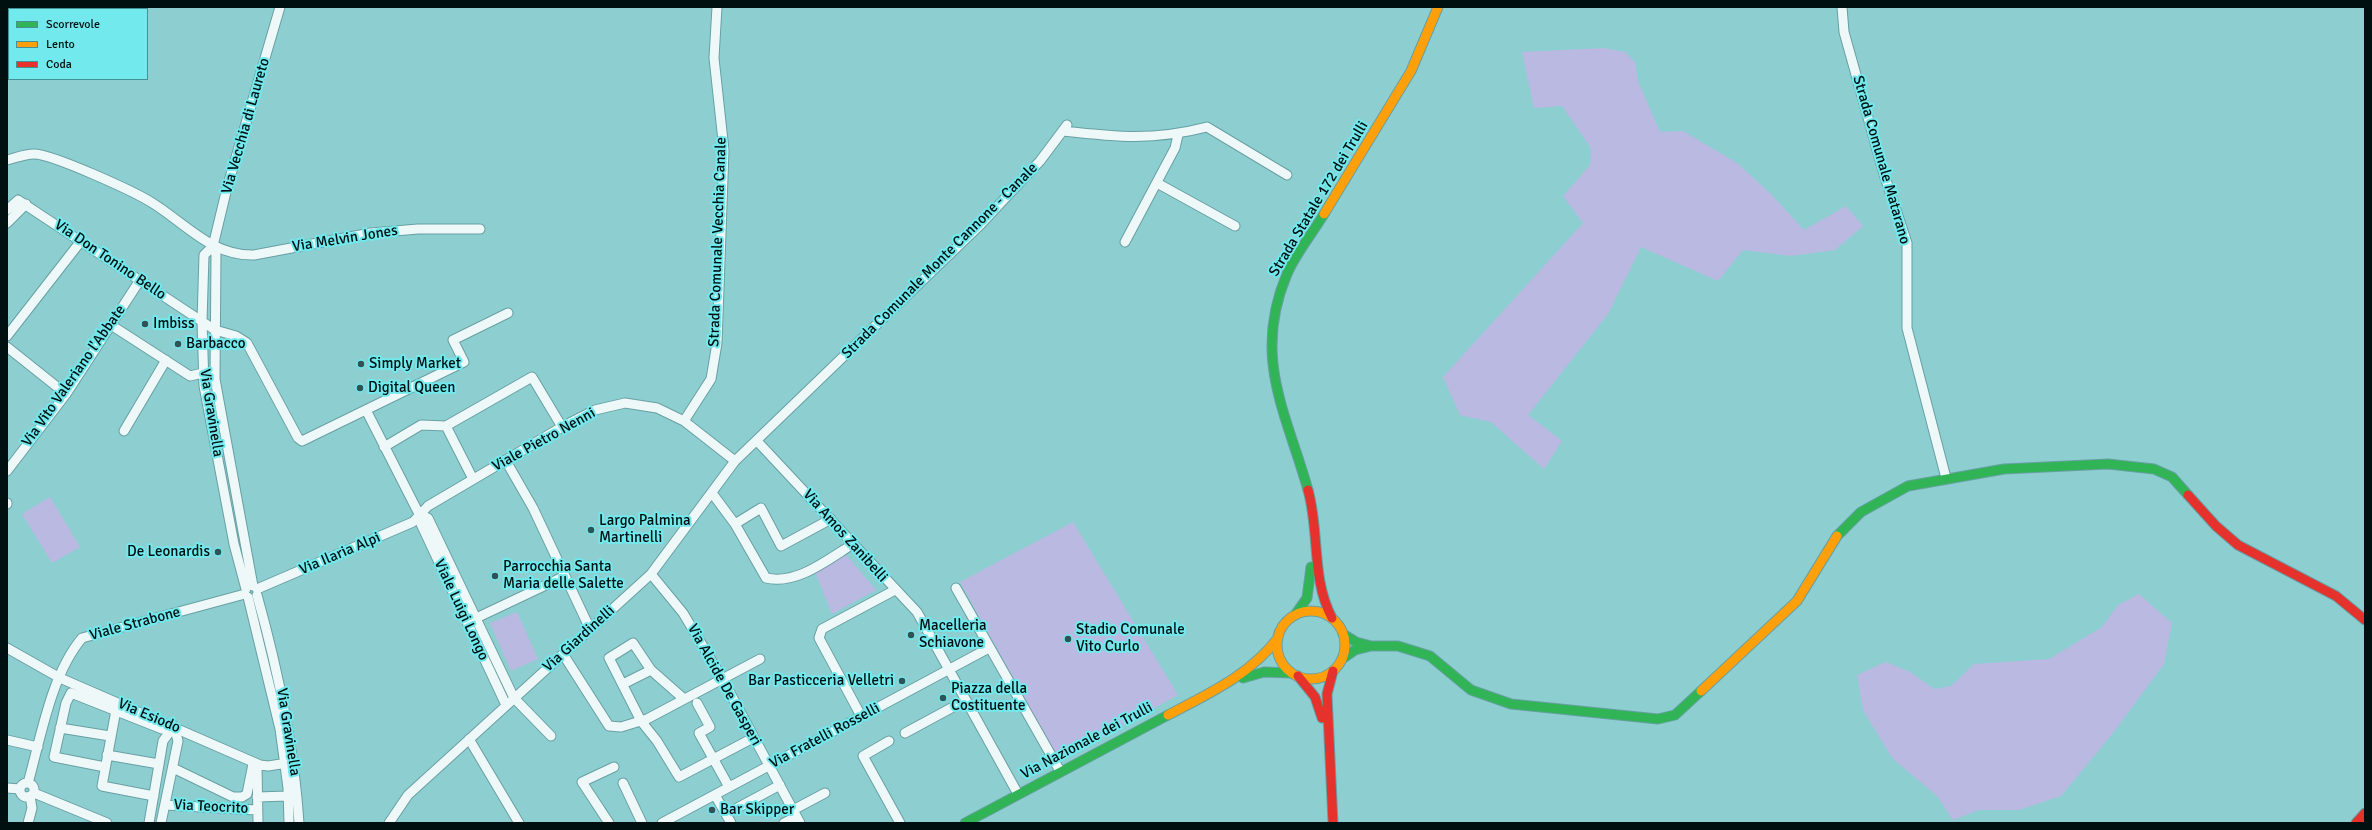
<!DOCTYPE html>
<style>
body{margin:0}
#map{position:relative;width:2372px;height:830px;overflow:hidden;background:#8dced1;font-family:Signika,sans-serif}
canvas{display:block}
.frame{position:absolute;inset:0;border:8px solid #000f10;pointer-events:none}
.legend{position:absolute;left:8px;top:8px;width:140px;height:72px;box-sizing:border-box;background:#71e9ed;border:1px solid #449295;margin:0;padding:5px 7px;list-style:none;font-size:12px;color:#000f10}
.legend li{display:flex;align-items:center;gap:8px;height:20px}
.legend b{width:20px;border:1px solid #449295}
</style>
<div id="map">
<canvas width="2372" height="830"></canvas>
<div class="frame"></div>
<ul class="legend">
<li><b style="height:5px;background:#30b455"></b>Scorrevole</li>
<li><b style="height:5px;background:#ff9f0a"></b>Lento</li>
<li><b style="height:5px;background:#e5322d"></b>Coda</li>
</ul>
</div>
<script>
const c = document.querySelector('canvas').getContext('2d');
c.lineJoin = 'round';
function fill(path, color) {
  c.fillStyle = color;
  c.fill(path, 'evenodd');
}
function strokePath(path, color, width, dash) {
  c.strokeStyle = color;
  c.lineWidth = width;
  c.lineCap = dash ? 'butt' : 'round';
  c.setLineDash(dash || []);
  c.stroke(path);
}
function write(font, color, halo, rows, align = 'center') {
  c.font = font + ' Signika,sans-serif';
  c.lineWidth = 4;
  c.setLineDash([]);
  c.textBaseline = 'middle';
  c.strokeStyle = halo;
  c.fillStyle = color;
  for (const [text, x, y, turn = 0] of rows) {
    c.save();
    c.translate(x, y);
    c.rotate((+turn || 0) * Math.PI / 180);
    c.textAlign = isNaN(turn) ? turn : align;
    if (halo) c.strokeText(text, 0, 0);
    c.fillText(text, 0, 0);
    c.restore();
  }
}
const green = new Path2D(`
 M1604 48 1625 52 1635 62 1638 81 1660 132 1683 131 1737 163 1769 192 1804 230 1846 206 1863 226 1835 250 1791 256 1743 250 1718 281 1641 247 1608 314 1528 415 1562 441 1544 469 1491 422 1460 415 1443 377 1583 223 1563 196 1590 165 1591 148 1562 106 1534 108 1522 52Z
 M50 497 80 547 52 563 22 514Z
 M1073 522 1178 695 1059 761 960 582Z
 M846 555 876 590 832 614 815 572Z
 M2139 594 2172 623 2164 664 2113 733 2061 796 2019 810H1979L1953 820 1937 796 1892 758 1863 710 1857 675 1886 662 1910 672 1934 689 1951 686 1974 664 2049 659 2102 627 2118 605Z
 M517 612 538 659 511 671 490 623Z`);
const street = new Path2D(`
 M1842 7 1844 32 1883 171 1907 243V328L1946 478
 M1063 131C1117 137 1153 141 1207 127L1287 175
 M7 160C15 158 25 154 34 154 52 154 136 192 154 204 187 225 212 256 254 255L371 233 418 229H480
 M1157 183 1235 226
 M7 210 18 200 215 330 236 336 247 343 298 438 302 441 464 362 453 340 508 313
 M7 223 26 204
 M1125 242 1175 148 1178 135
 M213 246 204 255 202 321 204 386 234 544 246 589
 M213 246 216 255 215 379 253 586
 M213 246 227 188 280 7
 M111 325 190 376 203 373
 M7 336 81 241
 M7 347 66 394
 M366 410 419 514 421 524 506 705
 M684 421 711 379 717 343 724 150 714 58 717 7
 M446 426 473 479
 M124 431 166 360
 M757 441 917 612 1018 794
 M384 447 421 425 446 426 532 377 562 427
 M506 461 533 508 590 629
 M7 471 66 394 140 280
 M712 493 735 524 766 578C797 585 827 560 853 544
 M7 503V504
 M419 514 428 518 514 698 551 736
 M735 524 761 508 781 546 831 519
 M651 574 683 613 722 678 800 823
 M956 588 1060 771
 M257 589 413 522 428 506 562 427 595 410 625 403 657 408 684 421 735 461
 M257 595C278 670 294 745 299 823
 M248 597 280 729 288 788 289 823
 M472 620 565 576
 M7 648 60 678 260 765 268 766 294 762
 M563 654 609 726 621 727 647 719 760 659
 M623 684 651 670
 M684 699 651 670 633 643 609 658 641 721 657 741 679 777 753 738
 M697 703 710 727 699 733 729 787
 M116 710 102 786 154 796
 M861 716 819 638 822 629 895 590
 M60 728 110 736
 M905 733 966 700
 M469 739 519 823
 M7 740 38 747
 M889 741 863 756 900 823
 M107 755 159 764
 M257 764 258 823
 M105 767 54 757 66 703 71 693 162 729
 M173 768 233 797H242
 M28 783C41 737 51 675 82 638L245 594
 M623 783 642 823
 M20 790a7 7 0 1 1 14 0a7 7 0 1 1-14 0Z
 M7 788 20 789
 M34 793 107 823
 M715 795 731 823
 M242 797 247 794 253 764
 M257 797 288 796
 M165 805 257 810
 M793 810 825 793
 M726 814 780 785
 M28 823 32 808 30 796
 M149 823 163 741 174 726 178 741 161 823
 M389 823 408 795 651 574 735 461 981 224 1040 161 1067 125
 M609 823 582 782 614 767
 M662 823 989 648
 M784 823 796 817`);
const fast = new Path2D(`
 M1308 490C1286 412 1252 357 1287 274 1296 253 1312 234 1324 214
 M1837 536 1861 512 1908 486 2004 469 2108 464 2154 469 2172 477 2188 495
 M1295 615 1307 598 1311 567
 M1371 646H1398L1430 656 1471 690 1511 704 1658 719 1675 715 1701 691
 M1342 659 1355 650 1371 646 1356 642 1343 634
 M1243 678 1264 672 1291 673
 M965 823 1168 715`);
const slow = new Path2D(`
 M1324 214 1411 71 1438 7
 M1277 645a34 34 0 1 1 68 0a34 34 0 1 1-68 0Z
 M1701 691 1797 601 1837 536
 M1168 715C1208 694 1250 675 1278 638`);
const jam = new Path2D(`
 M1308 490C1320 533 1311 578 1332 618
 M2188 495 2216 526 2238 545 2336 596 2365 620
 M1333 671 1327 694 1333 823
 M1298 676 1315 697 1322 718
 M2356 823 2365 813`);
const markers = [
 [145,324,4,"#315254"],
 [178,344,4,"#315254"],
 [361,364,4,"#315254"],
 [360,388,4,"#315254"],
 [591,530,4,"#315254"],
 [218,552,4,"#315254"],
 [495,576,4,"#315254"],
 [911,635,4,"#315254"],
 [1068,639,4,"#315254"],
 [902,681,4,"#315254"],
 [943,698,4,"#315254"],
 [712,810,4,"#315254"]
];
const streetNames = [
 ["Via Vecchia di Laureto",246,126,-74],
 ["Strada Comunale Matarano",1881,160,74],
 ["Strada Statale 172 dei Trulli",1319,199,-59],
 ["Via Melvin Jones",345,239,-9],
 ["Strada Comunale Vecchia Canale",718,242,-88],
 ["Via Don Tonino Bello",110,260,34],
 ["Strada Comunale Monte Cannone - Canale",940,261,-45],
 ["Via Vito Valeriano l'Abbate",74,376,-55],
 ["Via Gravinella",211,413,81],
 ["Viale Pietro Nenni",544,440,-29],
 ["Via Amos Zanibelli",845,536,48],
 ["Via Ilaria Alpi",340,554,-23],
 ["Viale Luigi Longo",461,610,65],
 ["Viale Strabone",135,624,-15],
 ["Via Giardinelli",579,639,-42],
 ["Via Alcide De Gasperi",724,685,61],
 ["Via Esiodo",149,716,23],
 ["Via Gravinella",288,732,81],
 ["Via Fratelli Rosselli",825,736,-28],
 ["Via Nazionale dei Trulli",1087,741,-28],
 ["Via Teocrito",211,807,3]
];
const poiNames = [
 ["Imbiss",153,324],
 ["Barbacco",186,344],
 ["Simply Market",369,364],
 ["Digital Queen",368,388],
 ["Largo Palmina",599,521],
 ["Martinelli",599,538],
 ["De Leonardis",210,552,"right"],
 ["Parrocchia Santa",503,567],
 ["Maria delle Salette",503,584],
 ["Macelleria",919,626],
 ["Schiavone",919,643],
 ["Stadio Comunale",1076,630],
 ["Vito Curlo",1076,647],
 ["Bar Pasticceria Velletri",894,681,"right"],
 ["Piazza della",951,689],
 ["Costituente",951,706],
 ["Bar Skipper",720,810]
];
fill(green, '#bab9e2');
strokePath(street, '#68a0a3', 11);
strokePath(fast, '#68a0a3', 11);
strokePath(slow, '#68a0a3', 11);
strokePath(jam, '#68a0a3', 11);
strokePath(street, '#eef8f8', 9);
strokePath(fast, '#30b455', 9);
strokePath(slow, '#ff9f0a', 9);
strokePath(jam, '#e5322d', 9);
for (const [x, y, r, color] of markers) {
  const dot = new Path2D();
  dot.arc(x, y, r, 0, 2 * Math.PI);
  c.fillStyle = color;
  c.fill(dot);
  strokePath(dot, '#71e9ed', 1.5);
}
write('15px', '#000f10', '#71e9ed', streetNames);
write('15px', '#000f10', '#71e9ed', poiNames, 'left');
</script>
